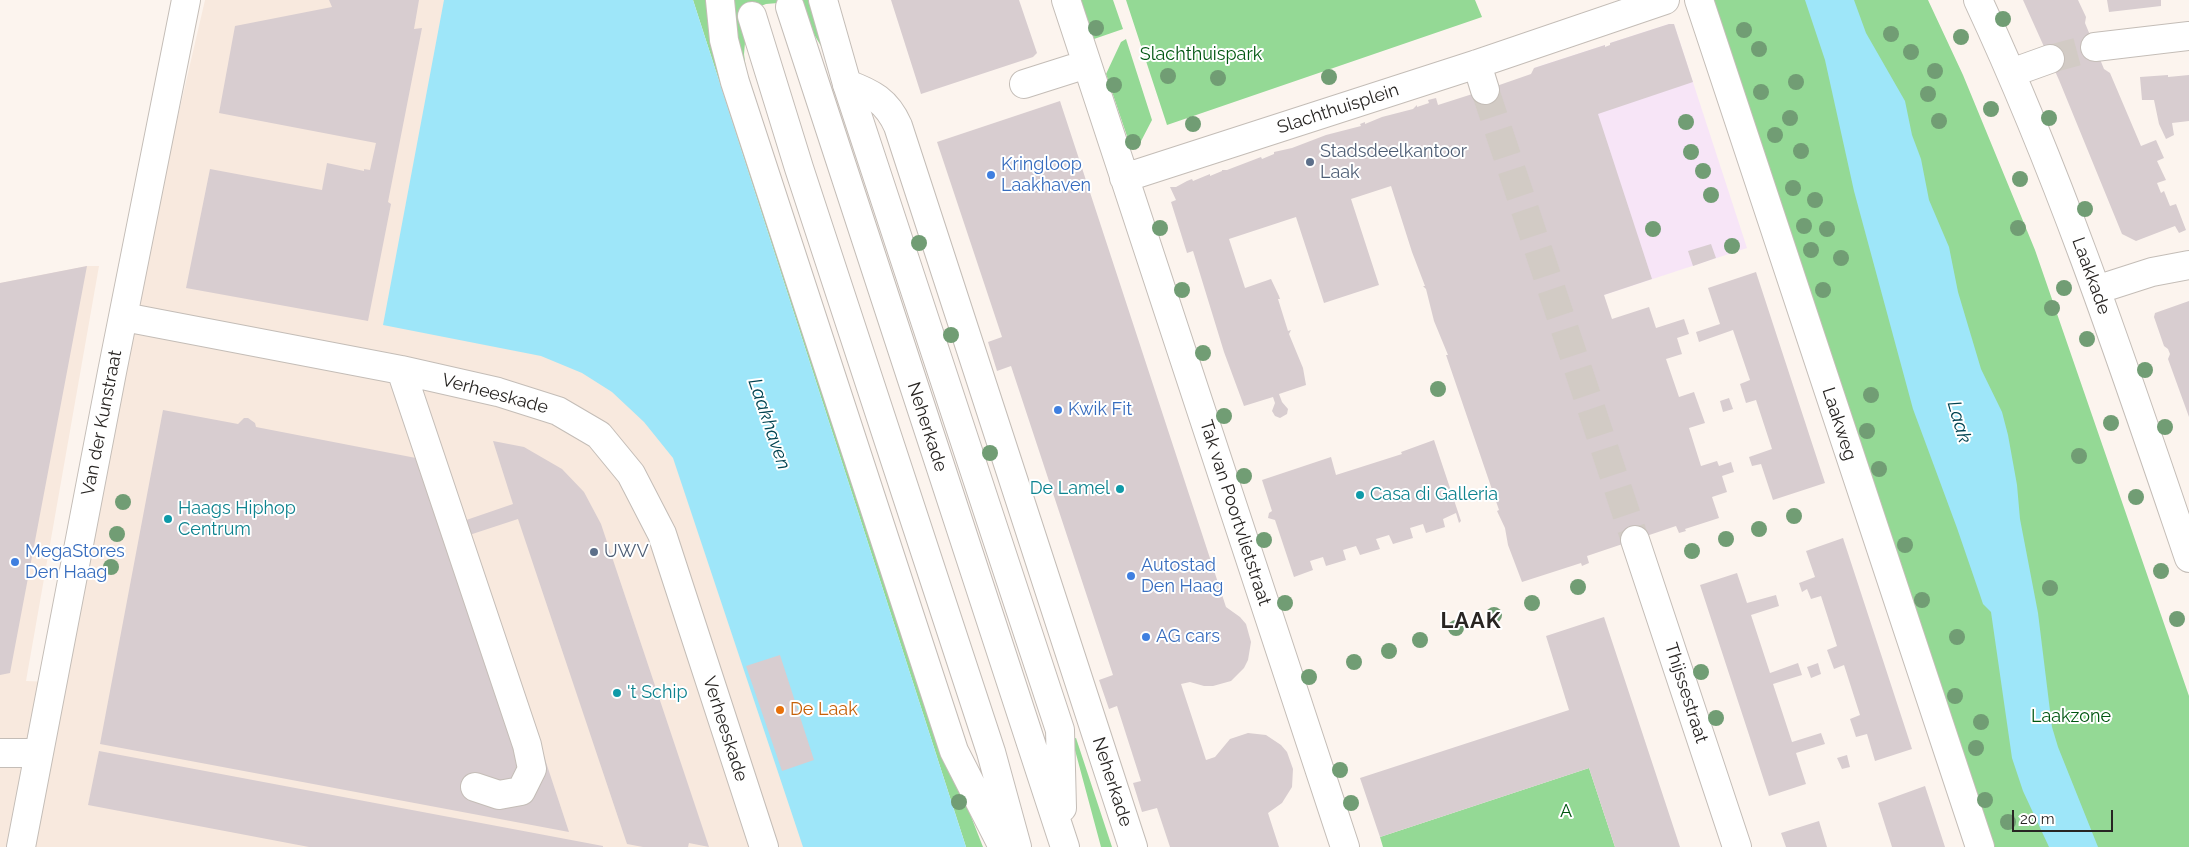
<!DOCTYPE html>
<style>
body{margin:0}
#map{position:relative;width:2189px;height:847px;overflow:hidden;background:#fcf4ee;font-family:Raleway,sans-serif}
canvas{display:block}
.scale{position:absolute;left:2012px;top:810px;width:101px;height:22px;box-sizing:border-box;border:2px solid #282523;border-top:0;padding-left:6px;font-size:15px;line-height:18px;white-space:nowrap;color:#282523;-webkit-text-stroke:4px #fff;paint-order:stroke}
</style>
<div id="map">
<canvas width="2189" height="847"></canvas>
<div class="scale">20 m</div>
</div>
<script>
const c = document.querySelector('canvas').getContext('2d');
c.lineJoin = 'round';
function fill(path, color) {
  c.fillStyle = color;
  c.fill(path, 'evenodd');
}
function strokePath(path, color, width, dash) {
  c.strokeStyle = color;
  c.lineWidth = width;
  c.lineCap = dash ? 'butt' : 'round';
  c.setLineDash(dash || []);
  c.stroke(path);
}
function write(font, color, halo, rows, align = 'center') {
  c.font = font + ' Raleway,sans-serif';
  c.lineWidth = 4;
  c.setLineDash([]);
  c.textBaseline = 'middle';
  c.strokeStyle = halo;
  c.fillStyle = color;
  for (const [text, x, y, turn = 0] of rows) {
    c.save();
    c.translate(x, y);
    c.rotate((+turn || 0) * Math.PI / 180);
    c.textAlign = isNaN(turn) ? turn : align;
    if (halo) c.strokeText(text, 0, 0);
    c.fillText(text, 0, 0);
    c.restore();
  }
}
const built = new Path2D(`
 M205 0H475L632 372 735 467 851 847H31L132 314Z
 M87 266H99L26 681 52 682 21 847H0V283Z`);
const education = new Path2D(`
 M1669 24H1674L1747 248 1604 295 1534 68 1605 45V47L1610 46V43Z`);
const green = new Path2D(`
 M693 0H711L954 773 983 847H966Z
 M733 0H816L824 51 806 21 778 3 766 4 761 6 746 31 744 54 747 77 735 25Z
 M1081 0H1113L1123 29 1094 39Z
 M1126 0H1475L1482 17 1167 125Z
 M1709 0H1928L1963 75 2035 250 2189 696V847H1990Z
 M1126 39 1152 120 1139 145 1131 148 1106 74 1121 42Z
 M1076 738 1112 847H1101L1072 739Z
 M1589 768 1615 847H1383L1380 837Z`);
const water = new Path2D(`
 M444 0H693L966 847H803L673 458 644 422 612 392 582 373 541 356 383 325Z
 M1805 0H1854L1866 33 1905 101 1912 135 1921 159 1929 200 1949 247 1958 292 1981 369 2002 412 2008 435 2017 485 2020 519 2038 613 2052 727 2058 747 2098 847H2049L2023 791 2012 758 1991 612 1983 604 1980 595 1957 528 1913 409 1854 191 1825 60Z`);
const building = new Path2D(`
 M329 0H419L414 29 422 28 388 202 391 204 368 321 186 288 210 169 322 190 327 163 364 171V169L370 170 376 143 219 113 235 26 332 7Z
 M891 0H1019L1037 53 1033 57 921 94Z
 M2023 0H2078L2086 17 2085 23 2104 69 2110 73 2141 146 2156 140 2164 158 2157 161 2166 180 2157 183 2161 193 2164 191 2170 206 2176 204 2186 230 2179 233 2175 226 2136 241 2122 234 2059 80Z
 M2107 0H2161V6L2109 12Z
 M1669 24H1674L1693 82 1598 114 1652 279 1604 295 1612 319 1649 307 1656 328 1684 319 1689 334 1677 338 1682 354 1666 359 1679 397 1694 392 1705 423 1689 428 1701 466 1717 461 1719 466 1731 462 1734 472 1722 476 1727 492 1712 497 1719 518 1685 529 1686 531 1679 533 1676 526 1587 556 1589 563 1582 566 1581 563 1522 582 1508 545 1505 528 1497 511 1499 510 1446 355H1448L1434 321 1426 289 1423 286H1425L1412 252 1391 186 1351 199 1379 285 1324 303 1296 217 1229 239 1245 288 1271 279 1279 296 1280 299H1278L1288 331 1291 330 1289 334 1303 368 1306 385 1279 394 1282 402 1288 409 1287 414 1280 418 1275 416 1272 411 1275 403 1273 397 1244 406 1224 352 1193 251 1187 253 1171 202 1176 200 1170 187H1176L1187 181 1192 179 1193 181 1210 174V176L1222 171V170H1227L1261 157 1262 159 1274 154V152L1292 148 1326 135 1361 126 1360 124 1365 122V124L1382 117 1413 109 1417 105V107L1429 103 1428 100 1436 98 1438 105 1485 90 1531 74 1534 68 1605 45V47L1610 45V43Z
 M2168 75V77L2189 75V121L2172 123 2174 135 2166 139 2159 124 2154 100H2142L2140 77Z
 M1060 101 1226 607 1240 617 1246 624 1251 642 1248 660 1244 668 1231 681 1213 686H1204L1190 682 1181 684 1206 760 1215 757 1230 739 1248 733 1266 735 1281 745 1287 752 1293 769 1292 787 1282 803 1268 813 1279 847H1170L1157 808 1142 812 1133 783 1141 781 1117 706 1109 709 1099 680 1113 675 1011 366 997 371 988 342 1002 337 937 142Z
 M1711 244 1716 258 1693 266 1688 251Z
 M87 266 10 673 0 675V283Z
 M1756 272 1825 483 1773 500 1761 464 1752 466 1749 457 1772 449 1756 400 1746 403 1740 384 1750 380 1733 330 1699 342 1696 332 1720 324 1708 288Z
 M2189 301V417L2168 359 2170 354 2168 349 2164 346 2154 317 2155 313Z
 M1729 398 1733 409 1723 412 1720 401Z
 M163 410 238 424 244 418H248L255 423 256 427 416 458 440 529 513 504 493 441 524 447 562 469 584 492 601 524 709 847 689 843 688 847H643L627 844 518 519 445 543 514 749 539 741 569 832 100 744Z
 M1434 440 1461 521 1459 523 1456 513 1443 519 1445 527 1426 533 1423 524 1410 528 1413 538 1393 544 1389 535 1376 539 1380 549 1360 555 1356 546 1343 550 1346 560 1326 566 1323 557 1310 561 1313 570 1294 577 1275 520 1268 518 1269 513 1272 511 1262 480 1331 457 1336 475 1402 454 1401 452Z
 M1843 538 1912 749 1875 761 1867 734 1856 737 1850 719 1860 715 1844 665 1834 669 1827 650 1837 646 1821 596 1811 599 1807 589 1802 592 1799 583 1815 577 1806 551Z
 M1737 573 1747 603 1776 595 1779 606 1751 615 1770 673 1798 663 1802 675 1773 684 1792 742 1821 733 1825 744 1796 753 1806 784 1769 796 1700 585Z
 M1604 617 1680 847H1615L1589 768 1380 837 1360 778 1569 710 1546 636Z
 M780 655 814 760 782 771 746 666Z
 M1818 663 1821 674 1811 678 1807 667Z
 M99 751 603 846V847H309L88 805Z
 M1847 755 1850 767 1842 769 1837 758Z
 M1925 786 1945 847H1892L1878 803Z
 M1819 821 1827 847H1786L1781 833Z`);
const minorTunnel = new Path2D(`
 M2050 59 2095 47
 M1485 90 1635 540`);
const minor = new Path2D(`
 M1066 0 1345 847
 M1699 0 1980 847
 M1978 0C2062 180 2125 370 2189 558
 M2095 47 2189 36
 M1477 64 1485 90
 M2011 73 2050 59
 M847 84C872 93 887 101 898 126L1133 847
 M1024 84 1087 64
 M1124 178 1477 64 1665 0
 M2096 290 2152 272 2189 265
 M124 317 401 370 498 392 558 411 599 435 631 474 662 534 764 847
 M401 370 527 745 532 769 521 791 499 795 475 787
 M1635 540 1737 847
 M0 753H39
 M21 847 112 372 186 0`);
const major = new Path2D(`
 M720 0 724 40 735 82 954 751 1003 847
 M823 0 847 84 1060 730 1062 808
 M790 7 1065 847
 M752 16 799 168 991 752 1017 847`);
const trees = [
 [2003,19],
 [1096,28],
 [1744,30],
 [1891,34],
 [1961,37],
 [1759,49],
 [1911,52],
 [1935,71],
 [1168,76],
 [1329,77],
 [1218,78],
 [1796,82],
 [1114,85],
 [1761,92],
 [1928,94],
 [1991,109],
 [1790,118],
 [2049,118],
 [1939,121],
 [1686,122],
 [1193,124],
 [1775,135],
 [1133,142],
 [1801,151],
 [1691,152],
 [1703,171],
 [2020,179],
 [1793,188],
 [1711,195],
 [1815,200],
 [2085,209],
 [1804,226],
 [1160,228],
 [2018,228],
 [1653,229],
 [1827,229],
 [919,243],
 [1732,246],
 [1811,250],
 [1841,258],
 [2064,288],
 [1182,290],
 [1823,290],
 [2052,308],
 [951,335],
 [2087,339],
 [1203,353],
 [2145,370],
 [1438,389],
 [1871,395],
 [1224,416],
 [2111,423],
 [2165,427],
 [1867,431],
 [990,453],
 [2079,456],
 [1879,469],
 [1244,476],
 [2136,497],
 [123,502],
 [1794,516],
 [1759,529],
 [117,534],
 [1726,539],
 [1264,540],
 [1905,545],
 [1692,551],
 [111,567],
 [2161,571],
 [1578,587],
 [2050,588],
 [1922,600],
 [1285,603],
 [1532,603],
 [1494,615],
 [2177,619],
 [1456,628],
 [1957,637],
 [1420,640],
 [1389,651],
 [1354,662],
 [1701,672],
 [1309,677],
 [1955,696],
 [1716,718],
 [1981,722],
 [1976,748],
 [1340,770],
 [1985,800],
 [959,802],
 [1351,803],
 [2008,822]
];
const markers = [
 [1310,162,5,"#5c6f8a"],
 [991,175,5,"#3f7fe0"],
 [1058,410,5,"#3f7fe0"],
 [1120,489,5,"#0f9aa8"],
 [1360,495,5,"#0f9aa8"],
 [168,519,5,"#0f9aa8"],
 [594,552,5,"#5c6f8a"],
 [15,562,5,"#3f7fe0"],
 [1131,576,5,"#3f7fe0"],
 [1146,637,5,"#3f7fe0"],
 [617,693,5,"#0f9aa8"],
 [780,710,5,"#e8710a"]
];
const parkNames = [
 ["Slachthuispark",1201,55],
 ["Laakzone",2071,717],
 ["A",1566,812]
];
const streetNames = [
 ["Slachthuisplein",1338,109,-18],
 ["Laakkade",2091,276,70],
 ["Verheeskade",495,394,15],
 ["Van der Kunstraat",102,423,-79],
 ["Laakweg",1839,424,72],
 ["Neherkade",927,427,72],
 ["Tak van Poortvlietstraat",1235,513,72],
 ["Thijssestraat",1686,693,72],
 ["Verheeskade",725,729,72],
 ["Neherkade",1112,782,72]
];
const serviceNames = [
 ["Stadsdeelkantoor",1320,152],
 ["Laak",1320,173],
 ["UWV",604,552]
];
const shopNames = [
 ["Kringloop",1001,165],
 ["Laakhaven",1001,186],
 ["Kwik Fit",1068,410],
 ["MegaStores",25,552],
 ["Den Haag",25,573],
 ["Autostad",1141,566],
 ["Den Haag",1141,587],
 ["AG cars",1156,637]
];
const cultureNames = [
 ["De Lamel",1110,489,"right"],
 ["Casa di Galleria",1370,495],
 ["Haags Hiphop",178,509],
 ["Centrum",178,530],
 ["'t Schip",627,693]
];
const foodNames = [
 ["De Laak",790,710]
];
const waterNames = [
 ["Laak",1959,422,74],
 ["Laakhaven",769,424,71]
];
const districtNames = [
 ["LAAK",1471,621]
];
fill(built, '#f8e9de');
fill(education, '#f7e5f7');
fill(green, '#94d995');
fill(water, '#9ee6f9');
fill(building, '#d8cdd0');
strokePath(minorTunnel, '#d2cbc5', 28, [28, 14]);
strokePath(minor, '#c4bdb7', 30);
strokePath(major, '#c4bdb7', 30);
strokePath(minor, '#fff', 28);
strokePath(major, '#fff', 28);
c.fillStyle = '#719d74';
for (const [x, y] of trees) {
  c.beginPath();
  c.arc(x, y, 8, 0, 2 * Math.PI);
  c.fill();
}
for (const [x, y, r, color] of markers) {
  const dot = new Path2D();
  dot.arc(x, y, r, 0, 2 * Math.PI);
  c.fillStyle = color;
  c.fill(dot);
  strokePath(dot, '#fff', 2);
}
write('18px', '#005611', '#fff', parkNames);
write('18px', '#282523', '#fff', streetNames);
write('18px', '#4e5e75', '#fff', serviceNames, 'left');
write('18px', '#366cbe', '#fff', shopNames, 'left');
write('18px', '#0d838f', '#fff', cultureNames, 'left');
write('18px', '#c56008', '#fff', foodNames, 'left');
write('italic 19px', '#004350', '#fff', waterNames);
c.letterSpacing = '1px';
write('bold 22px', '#282523', '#fff', districtNames);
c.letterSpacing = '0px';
</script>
